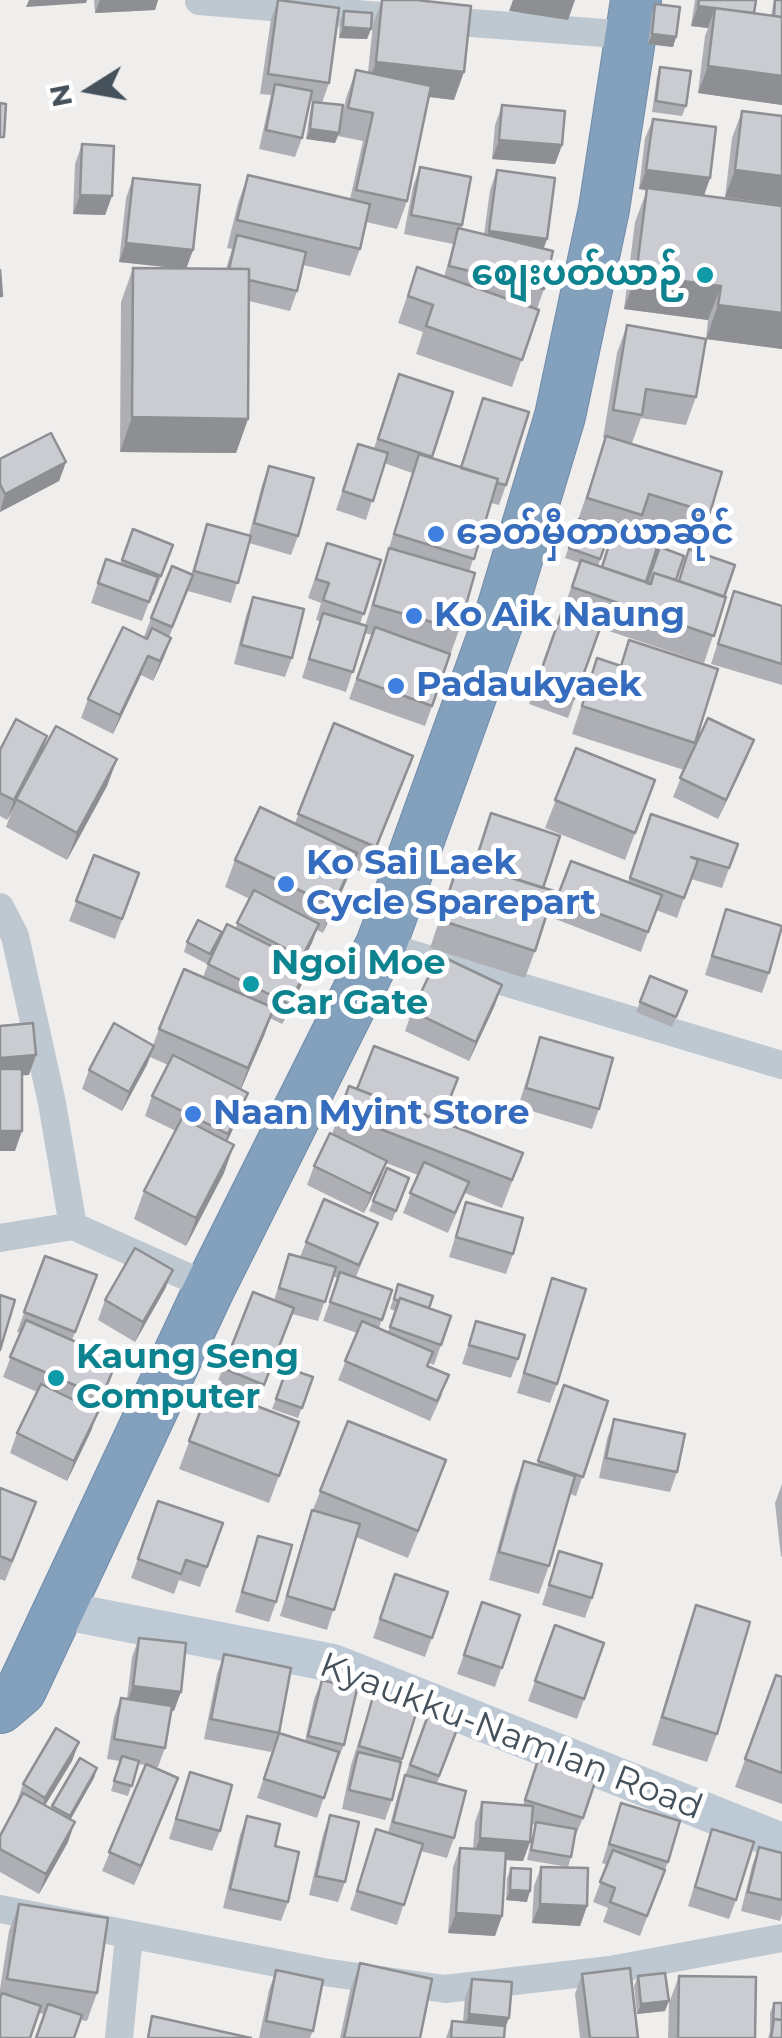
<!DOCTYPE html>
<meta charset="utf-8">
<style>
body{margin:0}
#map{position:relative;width:782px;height:2038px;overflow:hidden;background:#f0eded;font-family:Montserrat,sans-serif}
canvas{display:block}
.north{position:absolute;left:40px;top:40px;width:100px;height:100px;-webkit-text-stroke:8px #fff;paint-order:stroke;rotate:259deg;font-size:28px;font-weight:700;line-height:40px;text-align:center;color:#45515b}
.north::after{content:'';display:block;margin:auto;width:35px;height:45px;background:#45515b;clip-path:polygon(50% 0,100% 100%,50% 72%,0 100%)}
</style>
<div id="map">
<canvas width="782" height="2038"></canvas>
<div class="north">N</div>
</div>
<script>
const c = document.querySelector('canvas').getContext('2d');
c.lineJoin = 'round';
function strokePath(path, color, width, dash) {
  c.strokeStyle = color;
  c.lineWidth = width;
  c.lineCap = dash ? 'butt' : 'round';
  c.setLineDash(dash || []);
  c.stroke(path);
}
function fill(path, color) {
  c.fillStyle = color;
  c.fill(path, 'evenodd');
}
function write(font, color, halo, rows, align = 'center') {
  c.font = font + ' Montserrat,"Noto Sans Myanmar",sans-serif';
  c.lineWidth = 10;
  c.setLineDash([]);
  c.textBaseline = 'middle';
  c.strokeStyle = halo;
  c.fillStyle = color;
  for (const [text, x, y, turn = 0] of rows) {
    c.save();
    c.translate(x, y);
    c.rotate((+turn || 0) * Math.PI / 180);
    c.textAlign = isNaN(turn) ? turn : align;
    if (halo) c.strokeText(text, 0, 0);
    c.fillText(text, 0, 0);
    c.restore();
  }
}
const street = new Path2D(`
 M199 1 380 16
 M432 20 630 35
 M0 907 15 936 52 1103 73 1226 210 1287
 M381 945 782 1065
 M0 1238 73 1226
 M0 1909 323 1972 445 1989 610 1970 782 1938
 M119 2038 129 1936`);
const secondary = new Path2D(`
 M60 1610 333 1663 782 1842`);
const highway = new Path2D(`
 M0 1708 21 1690 210 1287 381 945 500 616 560 416 604 209 636 0`);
const wall = new Path2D(`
 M94 0H158L155 10 95 13Z
 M278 0 329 83 322 103 339 131 346 98 356 70 368 72 373 24 382 0H416L454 100 429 97 407 201 397 229 366 222 360 249 350 276 303 265 297 291 290 311 249 301 248 419 236 453 120 452 121 302 133 268 181 269 119 262 126 198 133 178 193 250 186 269H226L232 249 227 248 238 203 248 175 350 199 363 141 338 136 339 133 335 143 306 139 310 112 313 102H316L310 101 302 138 295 157 259 149 271 95 260 94 271 19Z
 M695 0H756L754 13 771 16 774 0H782V105L698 93 705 36 708 28 691 26Z
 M655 4 676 37 673 47 648 44 652 14Z
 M344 11 371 29 367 39 339 38 340 21Z
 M660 67 686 106 682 116 652 112 657 77Z
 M502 105 562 145 555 164 492 159 495 125Z
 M742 111 782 116V205L725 197 732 138Z
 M653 119 710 178 704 196 782 206V349L706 339 708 320 624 309 635 222 647 190 639 189 645 138Z
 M82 144 112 196 105 215 73 214 75 164Z
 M420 167 462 225 461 229 484 235 490 190 497 170 547 239 543 249 544 289 537 309 539 310 512 387 416 354 423 332 398 323 417 267 444 277 453 244 404 234 413 186Z
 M627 325 696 397 686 425 641 418 632 443 620 441 710 513 699 541 640 522 637 530 646 582 676 580 726 597 704 663 600 628 568 718 529 704 580 563 565 558 606 438H603L617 353ZM609 535 612 536 601 567 598 566Z
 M399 374 431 458 460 467 483 398 506 485 499 505 491 503 469 572 459 630 425 726 349 699 372 635 365 633 346 692 302 678 320 621 316 620 321 603 308 598 327 543 381 560 360 624 365 626 412 473 384 463 366 520 336 510 358 444 374 448Z
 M0 459 66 462 59 481 0 512Z
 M269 466 298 536 291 555 249 543 231 603 188 591 169 637 171 638 164 657 153 681 141 675 113 734 81 718 88 699 144 637 151 618 191 575 207 524 249 535 262 485Z
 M133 529 173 545 154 595 152 594 142 621 91 603 106 559 120 564Z
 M734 591 782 606V685L711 664Z
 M253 597 292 658 285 677 234 664 246 616Z
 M629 640 695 743 689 758 746 760 718 819 673 797 684 770 572 734 597 658 620 666Z
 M334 723 403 783 366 874 352 868 323 933 317 930 302 962 309 965 302 984 282 1024 270 1018 241 1089V1112L227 1142 224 1173 186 1246 134 1219 144 1191 176 1131 145 1116 152 1096 168 1065 150 1057 122 1111 82 1089 89 1070 153 1045 159 1029 203 977 208 964 235 929 250 899 225 887 235 860 295 823Z
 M47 736 42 752 117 759 107 786 67 860 6 827 13 807 7 820 0 816V750Z
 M576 748 655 780 625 860 545 828Z
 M651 814 738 844 722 888 691 879 677 918 656 910 641 952 550 917 571 861 628 882Z
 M94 855 139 873 115 939 69 921Z
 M459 861 543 888 535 951 525 978 430 948Z
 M726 909 769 973 762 993 705 975Z
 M222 932 207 964 184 952 187 942Z
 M650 976 687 991 672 1027 636 1012Z
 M495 1005 469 1061 405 1031 412 1011Z
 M540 1037 599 1109 592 1129 518 1107Z
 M349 1086 523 1153 502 1208 465 1193 448 1233 403 1213 418 1175 386 1163 380 1180 364 1213 307 1185 314 1166 332 1134Z
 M387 1168 409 1178 392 1221 369 1211Z
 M466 1202 513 1254 506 1274 449 1257Z
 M378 1223 356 1277 392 1290 379 1328 388 1332 396 1311 390 1309 398 1284 429 1308 451 1316 434 1365 429 1363 428 1366 442 1395 430 1421 338 1380 357 1333 323 1321 338 1279 333 1276 318 1321 292 1314 257 1405 215 1388 223 1368 274 1300 289 1254 300 1257 306 1242Z
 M45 1256 97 1275 72 1340 117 1360 97 1411 91 1431 67 1481 10 1453 17 1433 37 1392 3 1377 20 1333 17 1332Z
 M173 1270 165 1289 135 1342 98 1320 105 1300Z
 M552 1278 557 1384 550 1403 517 1393Z
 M476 1321 518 1359 511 1378 462 1364Z
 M287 1368 313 1377 298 1418 272 1409Z
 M564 1385 608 1401 576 1496 570 1494 549 1566 539 1594 489 1580 514 1488 524 1461 537 1465Z
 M209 1388 299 1422 269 1503 179 1469Z
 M614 1419 677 1472 670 1492 599 1478 607 1439Z
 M348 1421 436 1488 408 1558 356 1537 327 1630 280 1616 305 1530Z
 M782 1484V1556L781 1557 775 1503Z
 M0 1488 29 1522 5 1581 0 1579Z
 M158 1501 223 1523 200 1587 179 1580 174 1594 131 1578Z
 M258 1536 276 1602 269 1622 235 1612Z
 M559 1551 592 1598 585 1618 542 1605Z
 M395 1574 448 1592 425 1657 373 1638Z
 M482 1602 520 1615 495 1687 457 1674Z
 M696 1605 717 1734 707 1762 652 1745 686 1633Z
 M555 1625 604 1643 577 1719 528 1701Z
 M139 1638 174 1711H171L165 1748 158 1767 150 1766 178 1778 134 1885 102 1871 146 1765 138 1764 128 1796 111 1791 120 1761 107 1759 114 1717 121 1698 127 1699 132 1657Z
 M224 1654 279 1733 271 1752 204 1739 217 1674Z
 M776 1675 782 1677V1804L735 1787Z
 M322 1680 344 1745 336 1764H335L317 1818 257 1798 279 1733 305 1741 314 1699Z
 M374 1693 418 1707 401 1762 392 1800 385 1820 342 1809 351 1765Z
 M431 1707 461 1719 437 1783 454 1838 447 1858 421 1851 397 1925 350 1910 376 1829 388 1833 398 1794Z
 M79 1742 72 1761 45 1805 51 1809 52 1806 97 1768 94 1778 70 1819 68 1842 39 1894 0 1872V1836L17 1805 16 1804 23 1784Z
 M538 1760 583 1818 575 1837 571 1857 568 1867 527 1860 535 1825 531 1824 530 1842 523 1861 506 1860 502 1916 495 1936 448 1933 453 1867 460 1848 473 1849 475 1822 482 1802 523 1805Z
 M190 1772 220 1831 212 1851 169 1839Z
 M621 1803 668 1862 640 1936 603 1922 608 1908 593 1902 607 1865 602 1863Z
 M330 1815 345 1882 338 1902 309 1895 323 1835Z
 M247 1816 275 1846 288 1902 281 1921 223 1908 240 1835Z
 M712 1829 736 1900 729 1919 688 1906Z
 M759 1847 782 1853V1914L780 1921 741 1911 752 1866Z
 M541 1867 587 1906 580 1926 532 1923 534 1886Z
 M511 1868 527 1902 506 1900 507 1878Z
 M19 1904 97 1993 87 2021 38 2013 0 2038V1989L9 1931Z
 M360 1963 420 2038H340L350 1991Z
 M276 1970 313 2031 310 2038H259L269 1990Z
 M582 1974 638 2038H580L575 1994Z
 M638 1976 665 2011 637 2014 634 1986Z
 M679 1976 755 2038H668L669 2003Z
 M472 1979 505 2030 504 2038H446L452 2021 463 2022 465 1998Z
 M774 2003 782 2038H768L770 2032V2013Z`);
const shadedWall = new Path2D(`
 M29 0H87L86 3 26 7Z
 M100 0H158L155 10 95 13Z
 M513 0H575L568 20 509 11Z
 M698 6 715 8 708 28 691 26Z
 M343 27 371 29 367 39 339 38Z
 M652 34 676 37 673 47 648 44Z
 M376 62 464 72 454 100 366 89Z
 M708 66 782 76V105L698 93Z
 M310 129 339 133 335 143 306 139Z
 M499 140 562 145 555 164 492 159Z
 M646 170 710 178 703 198 639 189Z
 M735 170 782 176V205L725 197Z
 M80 195 112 196 105 215 73 214Z
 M489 231 547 239 540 259 482 251Z
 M126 243 193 250 186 269 119 262Z
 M636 275 721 286 708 320 624 309Z
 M718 305 782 313V349L706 339Z
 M132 417 248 419 236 453 120 452Z
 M66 462 59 481 0 512 5 494Z
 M171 638 164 657 153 681 160 661Z
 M148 656 141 675 113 734 120 715Z
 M47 736 40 756 7 820 14 800Z
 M754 740 746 760 718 819 726 800Z
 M413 756 403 783 366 874 376 847Z
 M117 759 107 786 67 860 77 833Z
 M357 853 347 880 323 933 333 906Z
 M319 924 312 943 295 976 302 957Z
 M309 965 302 984 282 1024 289 1004Z
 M502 985 495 1005 469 1061 476 1042Z
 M274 1008 264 1036 238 1096 248 1068Z
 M154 1046 147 1065 122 1111 129 1092Z
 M36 1055 29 1075 0 1077V1058Z
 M248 1093 241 1112 221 1154 228 1134Z
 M0 1131H22L15 1151H0Z
 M234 1145 224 1173 186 1246 196 1218Z
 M387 1161 380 1180 364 1213 371 1194Z
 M173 1270 165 1289 135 1342 143 1322Z
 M98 1412 91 1431 67 1481 74 1461Z
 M133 1686 181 1692 174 1711 126 1705Z
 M79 1742 72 1761 38 1817 45 1798Z
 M97 1768 94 1778 67 1826 70 1816Z
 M178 1778 171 1798 134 1885 141 1866Z
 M75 1822 68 1842 39 1894 46 1874Z
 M480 1838 530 1842 523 1861 472 1858Z
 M510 1890 530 1891 527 1902 506 1900Z
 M540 1904 587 1906 580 1926 532 1923Z
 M456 1913 502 1916 495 1936 448 1933Z
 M669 2001 665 2011 637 2014 641 2004Z
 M469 2014 509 2018 502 2037 462 2034Z`);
const building = new Path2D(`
 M278 0 339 8 329 83 268 74Z
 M382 0H416L471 6 464 72 376 62Z
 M699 0H756L754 13 698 6Z
 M775 0H782V17L774 16Z
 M655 4 680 7 676 37 652 34Z
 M715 8 782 17V76L708 66Z
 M344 11 372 13 371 29 343 27Z
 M660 67 691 71 686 106 656 101Z
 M356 70 431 86 407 201 356 190 373 113 348 108Z
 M275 84 312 91 302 138 266 130Z
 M313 102 343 105 339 133 310 129Z
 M0 103 6 104 4 137H0Z
 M502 105 565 111 562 145 499 140Z
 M742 111 782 116V176L735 170Z
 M653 119 716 127 710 178 646 170Z
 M82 144 114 146 112 196 80 195Z
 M420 167 471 177 462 225 411 215Z
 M497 170 555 178 547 239 489 231Z
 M248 175 370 204 360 249 237 220Z
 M133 178 200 185 193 250 126 243Z
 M647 188 782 206V313L718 305 721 286 636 275Z
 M458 228 553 251 544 289 449 266Z
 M237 235 306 252 297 291 249 280V269H229Z
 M417 267 539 310 522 360 426 326 433 305 408 296Z
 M133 268 249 269 248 419 132 417Z
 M0 270 2 296H0Z
 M627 325 706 339 696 397 646 389 642 415 613 410Z
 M399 374 453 392 432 457 378 439Z
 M483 398 529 412 506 485 497 483 498 479 461 468Z
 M51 433 66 462 5 494 0 484V459Z
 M606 436 722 472 710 513 649 494 642 515 587 498Z
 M358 444 388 453 373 501 343 491Z
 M419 454 498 479 474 559 394 534Z
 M269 466 314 478 298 536 254 523Z
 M579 519 611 530 600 559 569 548Z
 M616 523 660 538 646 582 602 567Z
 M207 524 251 536 238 583 194 571Z
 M133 529 173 545 161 576 122 560Z
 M327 543 381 560 364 614 323 600 329 583 316 579Z
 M660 547 684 556 676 580 654 573 650 584 647 583Z
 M389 548 475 573 459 630 373 605Z
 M689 549 735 565 724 597 679 581Z
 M106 559 158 577 149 602 98 583Z
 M581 560 651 584 654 573 726 597 714 636 572 587Z
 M172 566 193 575 172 627 151 618Z
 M734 591 782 606V664L718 644Z
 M253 597 304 609 292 658 241 645Z
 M565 603 604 617 575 698 536 685Z
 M323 613 367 626 353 672 309 659Z
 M123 627 147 639 152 628 171 638 160 661 148 656 120 715 88 699Z
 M375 627 450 654 432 706 357 679Z
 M629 640 718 669 695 743 582 706 597 658 621 666Z
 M708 718 754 740 726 800 680 778Z
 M16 719 47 736 14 800 0 793V750Z
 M334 723 413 756 376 847 298 814Z
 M56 726 117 759 77 833 16 799Z
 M576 748 655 780 635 833 555 800Z
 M260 807 357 853 333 906 235 860Z
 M491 813 560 836 543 888 474 866Z
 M651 814 738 844 729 868 691 857 698 860 684 898 630 878Z
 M94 855 139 873 122 919 76 901Z
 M459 861 554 891 535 951 440 920Z
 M571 861 662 895 648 932 557 898Z
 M254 890 319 924 302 957 237 923Z
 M726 909 782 926 769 973 712 956Z
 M198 920 222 932 210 954 187 942Z
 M227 924 309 965 289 1004 208 964Z
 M439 955 502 985 476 1042 412 1011Z
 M184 969 274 1008 248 1068 159 1029Z
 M650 976 687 991 676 1017 640 1002Z
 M33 1023 36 1055 0 1058V1026Z
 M114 1023 154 1046 129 1092 89 1070Z
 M540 1037 613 1058 599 1109 526 1088Z
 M374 1046 458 1078 441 1121 357 1089Z
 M173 1055 248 1093 228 1134 152 1096Z
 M0 1069H22V1131H0Z
 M349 1086 523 1153 512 1180 339 1113Z
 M182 1118 234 1145 196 1218 144 1191Z
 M330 1133 387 1161 371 1194 314 1166Z
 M424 1162 469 1182 455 1213 410 1193Z
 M387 1168 409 1178 396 1211 373 1201Z
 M324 1199 378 1223 359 1265 306 1242Z
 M466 1202 523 1218 513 1254 456 1237Z
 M135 1248 173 1270 143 1322 105 1300Z
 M289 1254 336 1267 325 1302 279 1288Z
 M45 1256 97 1275 75 1332 24 1312Z
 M340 1272 392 1290 382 1320 330 1302Z
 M552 1278 586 1289 557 1384 524 1373Z
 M398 1284 433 1296 429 1308 400 1298 399 1301 394 1299Z
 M253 1292 294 1308 264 1385 223 1368Z
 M0 1295 15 1300 0 1350Z
 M400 1298 451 1316 441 1345 390 1327Z
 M26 1320 117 1360 102 1397 10 1357Z
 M362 1321 433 1352 427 1366 449 1375 437 1401 345 1361Z
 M476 1321 525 1335 518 1359 469 1345Z
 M287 1368 313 1377 302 1408 276 1399Z
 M41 1384 98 1412 74 1461 17 1433Z
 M564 1385 608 1401 583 1477 538 1461Z
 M209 1388 299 1422 279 1476 189 1441Z
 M614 1419 685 1434 677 1472 606 1458Z
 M348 1421 446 1460 418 1531 320 1491Z
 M524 1461 575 1476 549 1566 499 1552Z
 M0 1488 36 1502 12 1561 0 1556Z
 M158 1501 223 1523 207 1567 186 1560 181 1574 138 1559Z
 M312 1510 360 1524 334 1610 287 1596Z
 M258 1536 292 1545 276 1602 242 1592Z
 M559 1551 602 1564 592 1598 549 1585Z
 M395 1574 448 1592 432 1638 380 1619Z
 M482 1602 520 1615 502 1668 464 1655Z
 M696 1605 750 1622 717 1734 662 1717Z
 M555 1625 604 1643 584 1699 535 1681Z
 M139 1638 186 1643 181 1692 133 1686Z
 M224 1654 291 1668 279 1733 211 1719Z
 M776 1675 782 1677V1773L745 1759Z
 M322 1680 357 1689 344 1745 308 1736Z
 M374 1693 418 1707 402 1759 359 1746Z
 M121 1698 172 1706 165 1748 114 1739Z
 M431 1707 461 1719 439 1776 410 1765Z
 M56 1728 79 1742 45 1798 23 1784Z
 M279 1733 339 1752 324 1798 264 1779Z
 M358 1752 401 1762 392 1800 349 1790Z
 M122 1756 139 1761 132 1786 114 1781Z
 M80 1758 97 1768 70 1816 52 1806Z
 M538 1760 596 1779 583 1818 525 1800Z
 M146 1764 178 1778 141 1866 109 1852Z
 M190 1772 232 1785 220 1831 176 1819Z
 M405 1775 466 1791 454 1838 393 1822Z
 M23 1793 75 1822 46 1874 0 1849V1836Z
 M482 1802 533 1806 530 1842 480 1838Z
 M621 1803 680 1821 668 1862 609 1844Z
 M330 1815 359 1822 345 1882 316 1876Z
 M247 1816 280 1824 275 1846 299 1852 288 1902 230 1889Z
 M536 1822 576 1829 571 1857 531 1850Z
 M376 1829 423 1844 404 1905 357 1891Z
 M712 1829 754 1842 736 1900 695 1887Z
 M759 1847 782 1853V1900L748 1892Z
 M460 1848 506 1851 502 1916 456 1913Z
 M613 1850 665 1870 647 1916 610 1902 615 1888 600 1882Z
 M541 1867 588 1868 587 1906 540 1904Z
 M511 1868 531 1869 530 1891 510 1890Z
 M19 1904 108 1918 97 1993 7 1979Z
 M360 1963 432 1979 420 2038H344Z
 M630 1968 638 2038H590L582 1974Z
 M276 1970 323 1980 313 2031 266 2021Z
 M665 1973 669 2001 641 2004 638 1976Z
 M679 1976 756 1977 755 2038H678Z
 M472 1979 512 1982 509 2018 469 2014Z
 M2 1993 41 2006 30 2038H0V1998Z
 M774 2003H782V2020L774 2019 773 2025Z
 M48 2004 82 2015 74 2038H36Z
 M152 2016 251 2038H148Z
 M774 2019 782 2020V2038H771Z
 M452 2021 505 2026 504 2038H451Z`);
const markers = [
 [705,275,10,"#0f9aa8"],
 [436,534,10,"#3f7fe0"],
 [414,616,10,"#3f7fe0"],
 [396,686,10,"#3f7fe0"],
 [286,884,10,"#3f7fe0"],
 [251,984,10,"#0f9aa8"],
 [193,1114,10,"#3f7fe0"],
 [56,1378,10,"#0f9aa8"]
];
const cultureNames = [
 ["စျေးပတ်ယာဉ်",685,275,"right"],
 ["Ngoi Moe",271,964],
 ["Car Gate",271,1004],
 ["Kaung Seng",76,1358],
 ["Computer",76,1398]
];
const shopNames = [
 ["ခေတ်မှီတာယာဆိုင်",456,534],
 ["Ko Aik Naung",434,616],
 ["Padaukyaek",416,686],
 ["Ko Sai Laek",306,864],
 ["Cycle Sparepart",306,904],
 ["Naan Myint Store",213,1114]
];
const streetNames = [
 ["Kyaukku-Namlan Road",511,1737,21]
];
strokePath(highway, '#6f8ba9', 52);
strokePath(street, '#bdc8d0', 28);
strokePath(secondary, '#bdc9d5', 38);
strokePath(highway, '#83a0bd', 50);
fill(wall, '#aeafb5');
fill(shadedWall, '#8d8f93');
fill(building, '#caccd2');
strokePath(building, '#8d8f93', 2.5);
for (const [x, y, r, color] of markers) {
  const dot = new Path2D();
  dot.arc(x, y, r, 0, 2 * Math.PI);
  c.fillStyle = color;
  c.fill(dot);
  strokePath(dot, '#fff', 4);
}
write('bold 35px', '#0d838f', '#fff', cultureNames, 'left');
write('bold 35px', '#366cbe', '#fff', shopNames, 'left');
write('35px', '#45515b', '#fff', streetNames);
</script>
